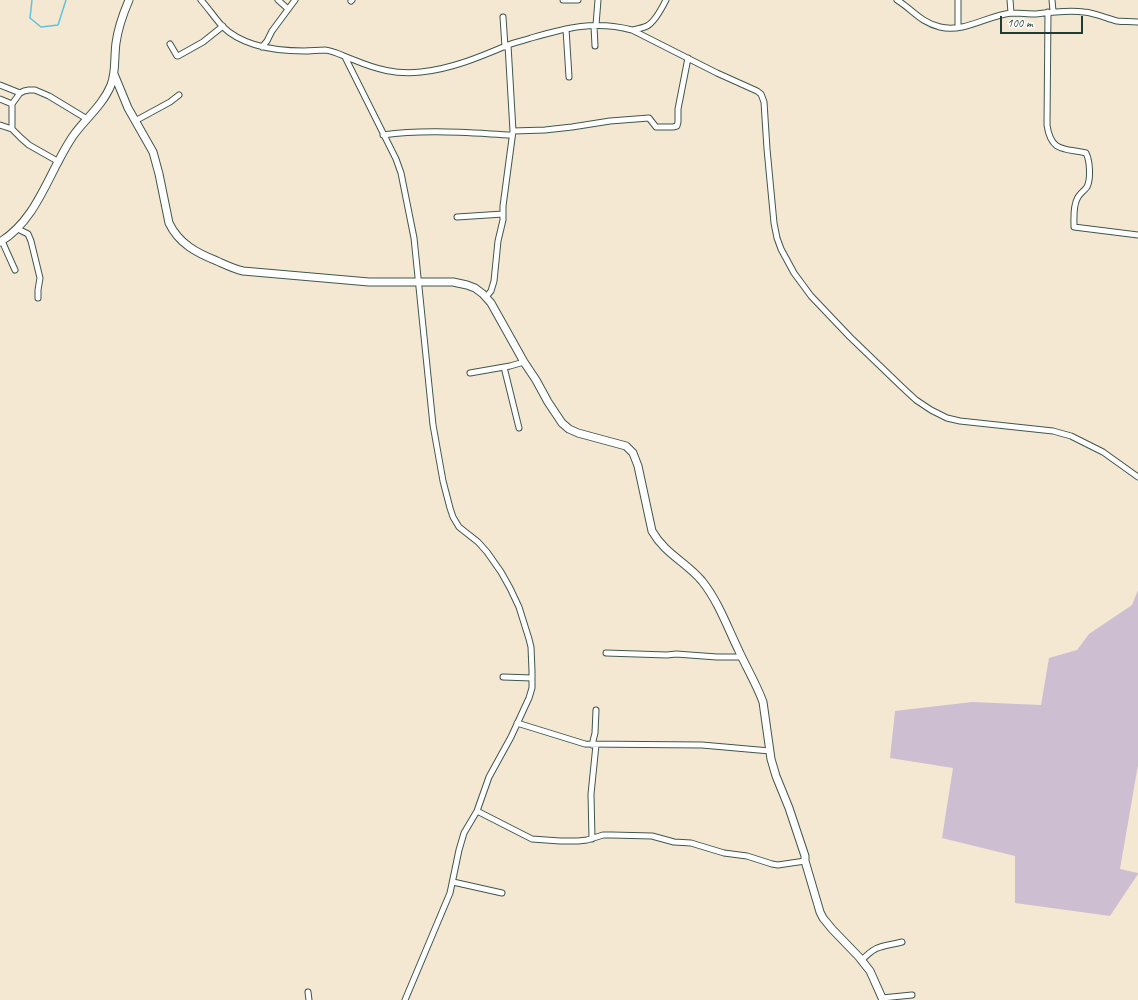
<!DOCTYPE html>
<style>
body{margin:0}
#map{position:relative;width:1138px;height:1000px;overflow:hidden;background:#f5e8d2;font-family:Caveat,sans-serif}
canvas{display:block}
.scale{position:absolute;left:1000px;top:16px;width:83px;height:18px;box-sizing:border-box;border:2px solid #1f3d34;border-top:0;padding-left:5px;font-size:12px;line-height:14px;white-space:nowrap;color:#1f3d34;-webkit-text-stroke:3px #fff;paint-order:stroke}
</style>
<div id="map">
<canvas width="1138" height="1000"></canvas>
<div class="scale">100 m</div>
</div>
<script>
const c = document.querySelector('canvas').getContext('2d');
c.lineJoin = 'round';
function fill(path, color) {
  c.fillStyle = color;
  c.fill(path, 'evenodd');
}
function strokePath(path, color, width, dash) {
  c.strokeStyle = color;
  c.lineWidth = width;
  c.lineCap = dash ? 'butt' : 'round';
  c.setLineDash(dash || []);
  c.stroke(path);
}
const industrial = new Path2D(`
 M1138 590V765L1120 869 1138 873V874L1110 916 1015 903V856L942 838 953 768 890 758 895 711 972 702 1041 705 1049 658 1077 650 1089 634 1132 605Z`);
const stream = new Path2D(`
 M32 0 30 18 41 27 58 25 66 0`);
const street = new Path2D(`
 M201 0C208 8 215 18 222 26 243 47 276 51 304 51 311 51 318 50 325 50 335 51 345 57 354 60 376 69 396 75 421 72 451 69 480 57 508 45 515 42 523 41 531 38 566 28 595 20 632 30L717 73 757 91 761 94 764 102 767 149 774 223 777 238 781 249 794 273 811 296 850 337 903 388 916 400 931 410 947 418 960 421 1053 431 1071 436 1103 452 1138 477
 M278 0 288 9
 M563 0H578
 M897 0C913 10 920 22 940 27 965 33 988 15 1012 13 1020 13 1028 14 1036 14 1052 12 1068 10 1084 12 1095 13 1106 18 1117 21 1124 22 1131 21 1138 22
 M1010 0 1011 13
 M1052 0 1053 11
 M351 1 352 0
 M1048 12 1047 125C1051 153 1065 148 1086 153 1090 161 1091 179 1087 187 1084 191 1079 194 1077 199 1073 207 1074 218 1074 227L1138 235
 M503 17 505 47
 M596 25 598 0
 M594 26 595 46
 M958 27V0
 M566 29 569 77
 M632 30C637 29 643 28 647 26 655 22 662 8 666 0
 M170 44 177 56H178L203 42 223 26
 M508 45 513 131
 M262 47 267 41 272 31 295 0
 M345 57 396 159 401 173 414 238 433 425 443 481 450 508 453 517 459 527 478 542 487 552 501 572 510 588 519 607 529 639 531 647 532 671V688L529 698 511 737 489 777 477 811 464 833 459 850 450 893 405 1000
 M0 85 20 93
 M0 99 12 104
 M135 121 170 102 179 95
 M0 125 12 129 21 138 29 145 59 162
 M12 129V104L20 93 24 91 29 90H35L49 96 87 119
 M383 135C426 129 469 133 512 135
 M457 217 503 214
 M18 229 28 234 31 241 40 278 38 290V298
 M2 241 15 270
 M486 297 491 291 494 281 498 241 503 220V206L513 131 545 130 572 127 610 121 649 118 656 127H673L677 126 678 122V109L688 58
 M504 367 519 428
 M470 373 510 366 524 362
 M606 653 667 655 676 654 717 657H741
 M503 677 532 678
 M517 723 585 744 702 745 770 751
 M592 745 595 733 596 710
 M477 811 532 839 560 841H578L587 840 603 835H612L652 836 674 842 691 843 724 853 747 856 772 864 778 865 805 861
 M592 839 591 794 596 745
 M453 882 502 893
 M861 961C877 944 882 947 902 942
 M308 992 309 1000
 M882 998 912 995`);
const secondary = new Path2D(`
 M114 74 128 108 153 152 159 174 169 223C179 244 197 253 217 261 226 265 234 269 243 271L369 282H453L467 285 475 288 483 294 491 303 524 362 536 380 548 402 562 423 569 429 578 433 626 446 633 453 638 466 652 531C665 554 686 562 702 581 718 601 727 626 738 649 746 667 756 683 763 702L771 759 776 776 789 808 805 856V861L820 912 823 918 832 929 859 957 870 971 883 1000
 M0 242C38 219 49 171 73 136 85 119 103 105 111 85 116 72 114 58 116 43 118 28 123 14 129 0`);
fill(industrial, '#cebed1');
strokePath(stream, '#5dc3da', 1.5);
strokePath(street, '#3f574c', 7);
strokePath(secondary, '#3f574c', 9);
strokePath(street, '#fff', 5);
strokePath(secondary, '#fff', 7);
</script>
